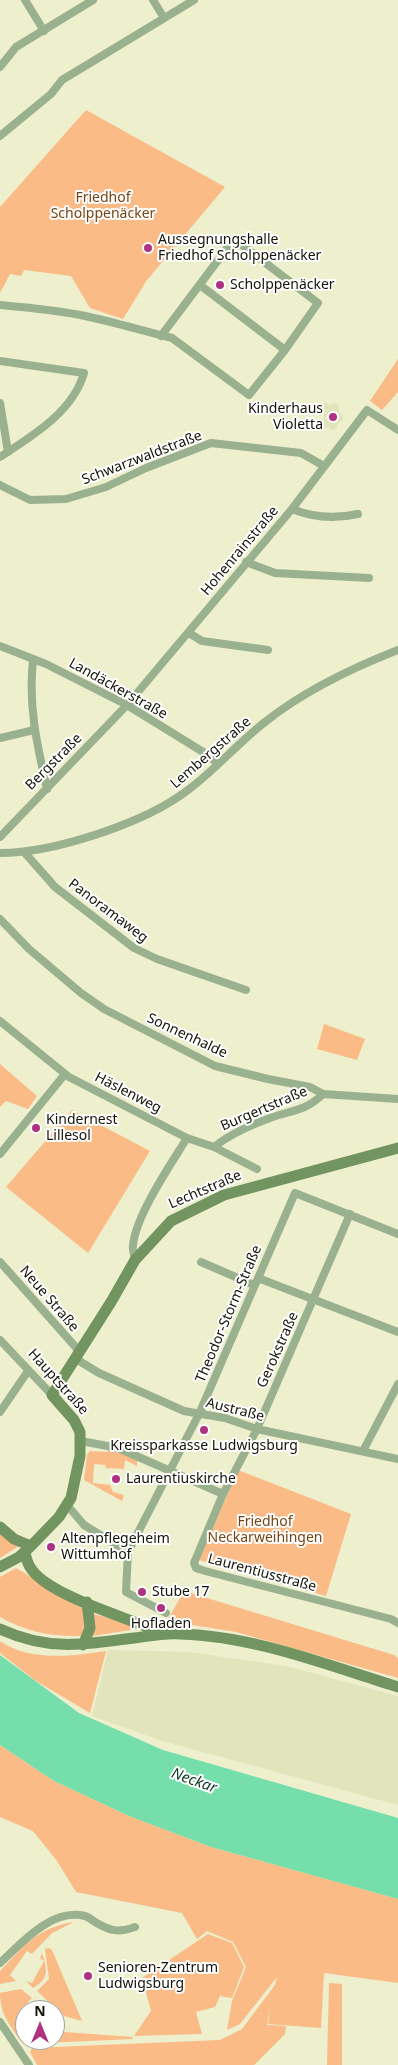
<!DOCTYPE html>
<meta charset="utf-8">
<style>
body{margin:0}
#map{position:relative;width:398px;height:2065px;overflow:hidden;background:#edefcd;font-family:"Noto Sans",sans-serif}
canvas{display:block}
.north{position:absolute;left:15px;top:2000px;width:50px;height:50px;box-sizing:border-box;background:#fff;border:1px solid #a1a19c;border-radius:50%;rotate:0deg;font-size:14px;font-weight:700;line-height:20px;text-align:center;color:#131308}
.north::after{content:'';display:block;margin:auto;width:18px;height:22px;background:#af3281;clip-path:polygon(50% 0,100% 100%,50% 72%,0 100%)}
</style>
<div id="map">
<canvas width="398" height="2065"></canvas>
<div class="north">N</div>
</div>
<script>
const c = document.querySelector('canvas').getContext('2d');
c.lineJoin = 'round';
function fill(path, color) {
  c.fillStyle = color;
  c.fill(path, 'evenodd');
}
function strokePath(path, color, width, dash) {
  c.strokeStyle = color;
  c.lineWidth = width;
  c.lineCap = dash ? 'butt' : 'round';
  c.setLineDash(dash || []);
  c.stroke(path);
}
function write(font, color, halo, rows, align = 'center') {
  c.font = font + ' "Noto Sans",sans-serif';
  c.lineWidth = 4;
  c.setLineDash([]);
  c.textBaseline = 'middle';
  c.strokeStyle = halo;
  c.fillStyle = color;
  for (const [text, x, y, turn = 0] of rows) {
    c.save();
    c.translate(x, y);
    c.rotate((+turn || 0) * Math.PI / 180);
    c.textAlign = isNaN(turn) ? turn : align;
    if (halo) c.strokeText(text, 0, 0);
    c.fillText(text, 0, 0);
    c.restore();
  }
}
const built = new Path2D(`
 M325 402 330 405 335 403 339 406V412L343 415V420L338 423 337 428 332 430 328 427 323 430 318 426 319 421 324 418V413L320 410V404Z
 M108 1650 190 1652 286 1666 398 1696V1805L159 1740 92 1716Z`);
const green = new Path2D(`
 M86 110 225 187 147 280 123 319 90 308 71 276 24 270 21 276 10 274 0 293V207Z
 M398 359V392L382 410 370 401Z
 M324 1024 365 1039 357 1060 317 1049Z
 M0 1064 37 1096 28 1109 6 1101 0 1107Z
 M72 1110 150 1151 88 1253 6 1187Z
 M109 1450 137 1458V1466L125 1460 124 1469 105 1468 106 1465 94 1464 93 1483 110 1485 113 1492 124 1495 122 1501 84 1480 87 1455 90 1451 107 1452Z
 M238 1470 351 1514 326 1596 199 1560Z
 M0 1534 19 1546 0 1558Z
 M16 1568 84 1609 86 1627 82 1636C53 1637 26 1632 0 1617V1577Z
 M184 1591 394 1655 398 1658V1678L236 1632 167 1621Z
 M94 1614 143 1628 93 1636Z
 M0 1641C30 1662 72 1656 106 1651L90 1713 36 1681 0 1653Z
 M0 1745 54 1781 129 1816 211 1847 398 1899V1983L324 1973 321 2028 268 2024 271 2004 267 2025 286 2026 285 2034 254 2065H37L30 2052 32 2048 220 2040 242 2029 275 1985 277 1977 240 2024 227 2030 232 2001 246 1967 233 1942 207 1931 197 1939 182 1913 76 1892 57 1861 33 1831 0 1817Z
 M74 1922 52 1933 32 1954 27 1951 10 1975 16 1981 0 1984V1971C25 1945 37 1928 74 1922Z
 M208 1934 232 1943 244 1967 232 1998 220 1996 215 2007 196 2012 202 2034 134 2036 151 2011 142 1978Z
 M49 1948 52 1950 82 2021 64 2016 37 1991 49 1979 45 1949Z
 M42 1953C48 1970 49 1979 33 1988L26 1981 32 1983 44 1961 40 1958Z
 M329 1983 342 1984V2065H327Z
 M21 1989 32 1998 28 2002 32 2010H25V2040H55V2028L64 2032 133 2037 132 2039 23 2044C11 2027 0 2015 0 1993Z`);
const water = new Path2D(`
 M0 1655 79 1713 163 1750 398 1818V1899L211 1847 129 1816 54 1781 0 1745Z`);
const street = new Path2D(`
 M25 0 44 31
 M153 0 164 18
 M0 67 16 47 93 0
 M0 136 51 94 62 80 194 0
 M200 285 285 350
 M0 305C28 308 57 310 85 316 114 322 143 331 172 338L249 395 285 350 318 303 234 239 161 336
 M0 361 84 373C73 412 32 436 0 457
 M0 403 8 452
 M0 485 30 500 66 499 106 487 146 468 211 443 301 453 324 466
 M292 509C314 518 335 519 358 514
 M246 562 275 573 369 578
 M189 633 202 641 268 650
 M0 646 46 664 127 705 208 755 218 764
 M33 660C28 705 37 745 47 789
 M0 738 34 730
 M0 837 127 705 292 509 367 410 398 430
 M0 853C54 853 145 823 188 790 215 770 238 743 265 722 304 691 352 668 398 650
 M25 853 55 887 134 948 157 959 246 990
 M0 919 29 949 81 993 104 1009 215 1066 268 1079 310 1087 323 1094 398 1099
 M0 1021 69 1077 187 1138 214 1147 257 1169
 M214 1147C230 1134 251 1125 270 1118 292 1110 306 1111 323 1094
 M0 1154 65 1074
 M350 1214 257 1429 223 1494 194 1563 196 1568 205 1571 391 1619 398 1623
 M135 1260C134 1255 132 1249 133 1245 136 1215 171 1164 187 1138
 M0 1262 80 1352
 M201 1262 254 1285
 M258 1278 398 1332
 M0 1340 52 1395
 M76 1359 99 1373 184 1411 225 1418 257 1429 398 1459
 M0 1412 28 1371
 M81 1441 118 1448 223 1494
 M363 1451 398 1384
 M68 1506 84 1525 128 1552
 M166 1613 126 1592 128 1552 199 1414 295 1193 398 1234
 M0 1963C22 1943 51 1908 85 1916 89 1917 92 1920 95 1922 110 1931 118 1933 135 1927
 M0 2022 29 2065`);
const secondary = new Path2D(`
 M0 1527 14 1539 31 1546
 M25 1552C26 1558 28 1565 32 1570 52 1597 132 1619 165 1634
 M0 1567 19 1557 31 1546 59 1517 71 1498 80 1456V1432L74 1420 52 1395 111 1302 135 1260 171 1221 224 1195 398 1148
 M0 1629C47 1651 84 1645 134 1638 149 1636 165 1633 180 1634 254 1636 327 1665 398 1687
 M83 1645 90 1628 87 1602`);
const markers = [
 [148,248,5,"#af3281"],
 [220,285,5,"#af3281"],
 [333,417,5,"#af3281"],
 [36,1128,5,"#af3281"],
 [204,1430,5,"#af3281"],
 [116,1479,5,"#af3281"],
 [51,1547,5,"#af3281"],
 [142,1592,5,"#af3281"],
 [161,1608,5,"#af3281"],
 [88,1976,5,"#af3281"]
];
const parkNames = [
 ["Friedhof",103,198],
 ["Scholppenäcker",103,214],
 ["Friedhof",265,1522],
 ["Neckarweihingen",265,1538]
];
const poiNames = [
 ["Aussegnungshalle",158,240],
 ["Friedhof Scholppenäcker",158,256],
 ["Scholppenäcker",230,285],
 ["Kinderhaus",323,409,"right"],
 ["Violetta",323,425,"right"],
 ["Kindernest",46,1120],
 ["Lillesol",46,1136],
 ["Kreissparkasse Ludwigsburg",204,1446,"center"],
 ["Laurentiuskirche",126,1479],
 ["Altenpflegeheim",61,1539],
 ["Wittumhof",61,1555],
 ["Stube 17",152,1592],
 ["Hofladen",161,1624,"center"],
 ["Senioren-Zentrum",98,1968],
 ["Ludwigsburg",98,1984]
];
const streetNames = [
 ["Schwarzwaldstraße",142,458,-21],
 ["Hohenrainstraße",240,551,-50],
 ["Landäckerstraße",118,689,29],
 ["Lembergstraße",211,753,-41],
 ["Bergstraße",54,762,-45],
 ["Panoramaweg",108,911,37],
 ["Sonnenhalde",187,1036,25],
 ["Häslenweg",128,1093,27],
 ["Burgertstraße",264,1109,-23],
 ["Lechtstraße",205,1190,-23],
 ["Neue Straße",49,1299,49],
 ["Theodor-Storm-Straße",229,1314,-67],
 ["Gerokstraße",278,1350,-66],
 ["Hauptstraße",58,1382,48],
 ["Austraße",235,1410,14],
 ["Laurentiusstraße",262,1573,15]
];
const waterNames = [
 ["Neckar",194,1781,20]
];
fill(built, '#e2e5bc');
fill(green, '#fabb86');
fill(water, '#75deaa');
strokePath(street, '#9ab18f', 8);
strokePath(secondary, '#729461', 11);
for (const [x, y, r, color] of markers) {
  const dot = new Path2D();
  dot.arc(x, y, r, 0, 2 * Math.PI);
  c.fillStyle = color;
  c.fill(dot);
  strokePath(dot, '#fff', 2);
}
write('14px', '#764412', '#fff', parkNames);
write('14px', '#131308', '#fff', poiNames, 'left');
write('14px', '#131308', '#fff', streetNames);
write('italic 15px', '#0c3a26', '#fff', waterNames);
</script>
